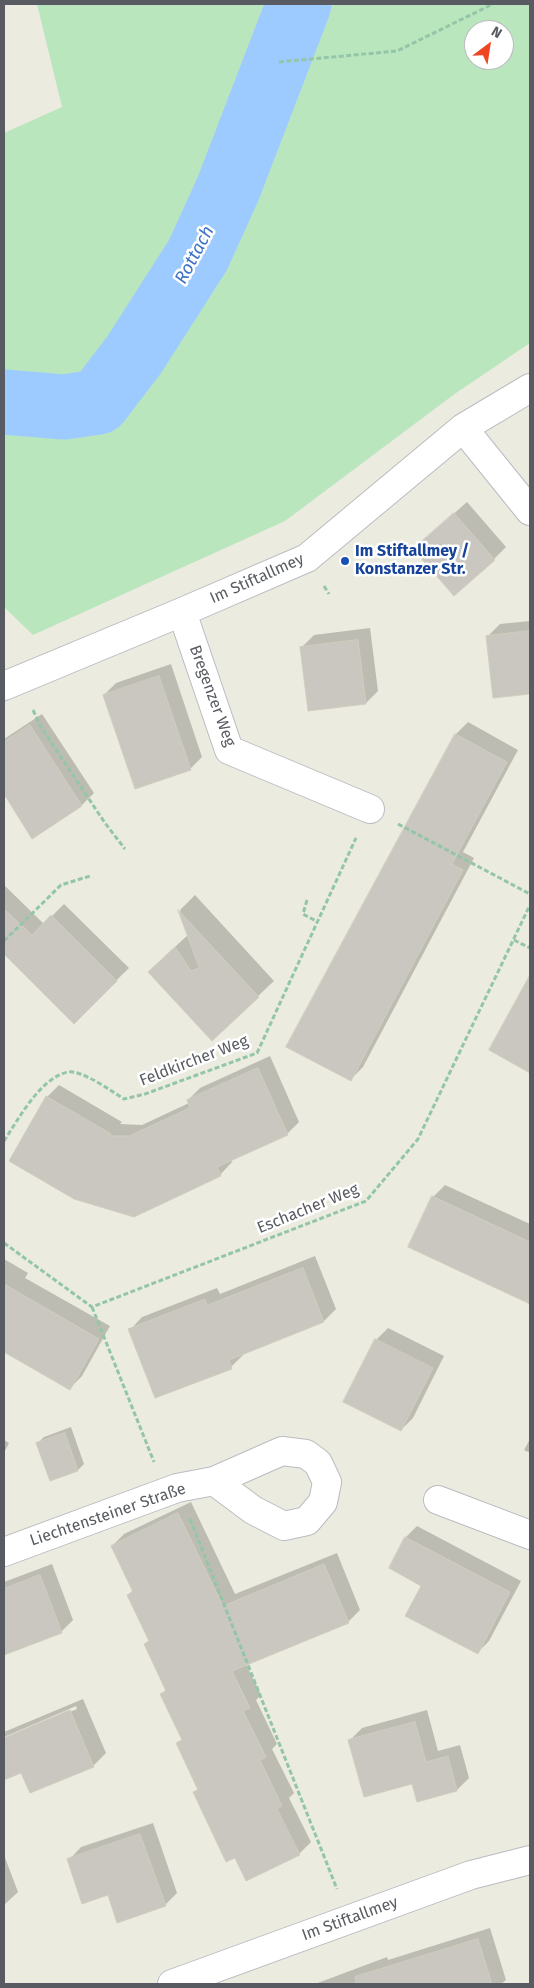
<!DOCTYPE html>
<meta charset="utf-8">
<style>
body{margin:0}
#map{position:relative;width:534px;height:1988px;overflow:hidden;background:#ecebdf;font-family:"Fira Sans",sans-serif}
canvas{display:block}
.frame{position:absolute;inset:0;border:5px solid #585b61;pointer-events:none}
.north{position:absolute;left:464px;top:20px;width:50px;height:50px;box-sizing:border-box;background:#fff;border:1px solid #bcbdc0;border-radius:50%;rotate:31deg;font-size:14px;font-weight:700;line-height:20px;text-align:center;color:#585b61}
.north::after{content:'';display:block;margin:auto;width:18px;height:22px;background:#f04522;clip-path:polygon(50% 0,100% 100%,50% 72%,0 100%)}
</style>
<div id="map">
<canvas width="534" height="1988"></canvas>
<div class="frame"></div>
<div class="north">N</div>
</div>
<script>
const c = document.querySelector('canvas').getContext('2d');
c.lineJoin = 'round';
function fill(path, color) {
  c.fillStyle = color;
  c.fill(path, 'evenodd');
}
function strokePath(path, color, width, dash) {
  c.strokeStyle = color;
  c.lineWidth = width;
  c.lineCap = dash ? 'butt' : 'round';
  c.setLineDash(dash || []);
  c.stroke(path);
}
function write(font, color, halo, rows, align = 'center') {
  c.font = font + ' "Fira Sans",sans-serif';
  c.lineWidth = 5;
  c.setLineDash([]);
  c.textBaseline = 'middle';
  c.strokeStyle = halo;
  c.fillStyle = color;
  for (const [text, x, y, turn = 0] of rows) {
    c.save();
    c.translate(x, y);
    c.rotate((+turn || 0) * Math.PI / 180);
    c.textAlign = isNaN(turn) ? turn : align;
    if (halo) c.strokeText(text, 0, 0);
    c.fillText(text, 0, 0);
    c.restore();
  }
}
const green = new Path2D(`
 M37 4H530V343L456 393 285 521 33 635 4 607V133L62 107ZM474 30H504V60H474Z`);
const shadow = new Path2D(`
 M467 502 506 547 494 559 414 549Z
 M530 621V693L494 697 488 636 500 624Z
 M370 628 378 691 366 703 309 710 302 647 314 635Z
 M171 664 202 757 190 769 104 695 116 683Z
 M42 714 94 793 82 805 33 837 4 792V739Z
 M468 722 518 750 463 852 474 858 363 1067 351 1079 288 1046 456 734Z
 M4 885 44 924 64 904 129 968 74 1022 4 952Z
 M195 895 274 981 212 1039 165 956 188 935 180 910Z
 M530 983V1071L491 1049 524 990Z
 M270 1056 299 1122 287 1134 231 1160 232 1162 220 1175 134 1216 47 1097 59 1085 122 1122 120 1124 142 1125 189 1103 188 1100 200 1088Z
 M445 1185 530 1224V1303L410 1247 433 1197Z
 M315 1256 336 1309 324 1321 243 1353V1355L231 1367 130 1330 142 1317 217 1288 220 1294Z
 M4 1259 28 1273 25 1278 110 1326 82 1376 70 1388 4 1351Z
 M388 1328 444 1356 413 1418 401 1430 376 1340Z
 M71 1427 84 1464 78 1470 50 1479 38 1443 44 1437Z
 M530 1439V1453L524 1450Z
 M4 1440 9 1443 4 1453Z
 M191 1502 235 1594 337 1553 360 1610 348 1622 246 1664 261 1695 256 1700 277 1744 272 1749 294 1793 289 1798 311 1842 299 1854 235 1856 194 1792 199 1788 177 1743 183 1738 162 1694 166 1689 145 1644 150 1640 128 1595 133 1590 112 1546 124 1534Z
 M417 1526 521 1581 489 1641 478 1652 423 1585 390 1568 406 1537Z
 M52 1564 73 1620 61 1632 4 1654V1582Z
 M83 1699 106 1753 94 1765 31 1792 22 1771 4 1779V1739L77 1709 76 1706 4 1737V1732Z
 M427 1710 438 1751 460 1745 469 1778 457 1790 418 1801 413 1782 350 1740 362 1728Z
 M153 1823 177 1893 165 1905 108 1894 69 1860 81 1847Z
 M4 1855 18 1892 4 1905Z
 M490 1928 506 1980 501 1984H315L387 1957 388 1960Z`);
const river = new Path2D(`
 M4 402 64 407 98 402 134 355 198 255 228 189 299 4`);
const building = new Path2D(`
 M454 513 495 560 454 596 413 549Z
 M530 631V694L493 698 486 636Z
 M358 640 366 704 308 711 300 647Z
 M159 676 191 770 135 789 103 695Z
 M30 725 82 806 32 839 4 794V742Z
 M455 734 507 762 452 864 463 870 351 1081 286 1047Z
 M4 909 32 935 51 915 117 981 74 1024 4 954Z
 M178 910 259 997 212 1041 148 972 175 947 191 971 199 968Z
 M530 975V1073L489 1050Z
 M258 1068 288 1135 217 1167 221 1176 134 1217 74 1199 9 1161 46 1096 111 1134 110 1136H129L190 1108 187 1100Z
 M432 1196 530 1242V1304L408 1247Z
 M303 1268 324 1322 229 1360 232 1369 155 1398 128 1329 205 1299 207 1305Z
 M4 1284 99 1339 70 1390 4 1352Z
 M375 1339 433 1368 401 1431 343 1402Z
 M65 1433 78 1471 50 1481 36 1443Z
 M178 1513 223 1606 324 1564 349 1623 232 1671 250 1708 243 1711 266 1757 260 1760 282 1806 277 1809 300 1855 246 1881 235 1858 226 1862 193 1792 198 1790 176 1743 182 1740 160 1694 166 1691 144 1644 149 1641 127 1595 133 1592 111 1546Z
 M405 1537 510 1592 478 1654 405 1616 421 1586 389 1568Z
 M40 1575 62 1633 4 1655V1589Z
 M70 1710 94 1767 30 1793 21 1773 4 1780V1738Z
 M415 1722 426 1762 448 1756 457 1791 417 1802 412 1784 364 1797 348 1740Z
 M140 1834 166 1906 117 1923 108 1895 82 1904 67 1859Z
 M478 1939 492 1984H356L355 1977Z`);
const path = new Path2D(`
 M279 62 397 51 493 4
 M324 586 329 594
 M33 710 41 727 105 823 125 849
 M398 824 530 894
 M307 900 303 914 316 921
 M514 940 530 948
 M4 941 61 885 90 876
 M4 1141C18 1120 41 1076 69 1072 82 1070 113 1092 124 1099L145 1094 257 1053 356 838
 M4 1243 92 1307 366 1201 418 1139 530 905
 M92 1307 154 1462
 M190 1519 337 1889`);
const street = new Path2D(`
 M463 428 530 511
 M182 612 229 750 370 809
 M4 686 182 612 307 558 463 428 530 388
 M438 1500 530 1535
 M4 1552 177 1488 214 1481 282 1451 306 1454 318 1463 327 1482 323 1502 307 1521 284 1526 253 1510 214 1481
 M172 1984 471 1875 530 1860`);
const markers = [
 [345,561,5,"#1a4fb4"]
];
const transitNames = [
 ["Im Stiftallmey /",355,552],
 ["Konstanzer Str.",355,570]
];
const streetNames = [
 ["Im Stiftallmey",257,579,-24],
 ["Bregenzer Weg",212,696,70],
 ["Feldkircher Weg",194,1061,-21],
 ["Eschacher Weg",308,1209,-22],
 ["Liechtensteiner Straße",108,1515,-19],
 ["Im Stiftallmey",350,1919,-20]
];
const waterNames = [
 ["Rottach",195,255,-62]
];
fill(green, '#bae6be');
fill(shadow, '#0003');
strokePath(river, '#9dcbff', 65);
fill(building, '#c9c7bf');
strokePath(building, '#d1cdbe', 1);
strokePath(street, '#babcc2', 30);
strokePath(path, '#93c6a7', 3, [5, 2.5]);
strokePath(street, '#fff', 28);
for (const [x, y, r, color] of markers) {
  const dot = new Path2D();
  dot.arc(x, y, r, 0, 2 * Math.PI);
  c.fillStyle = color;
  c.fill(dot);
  strokePath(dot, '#fff', 2);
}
write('bold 16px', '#164399', '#fff', transitNames, 'left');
write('16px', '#585b61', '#fff', streetNames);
write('italic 18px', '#3b72c7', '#fff', waterNames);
</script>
